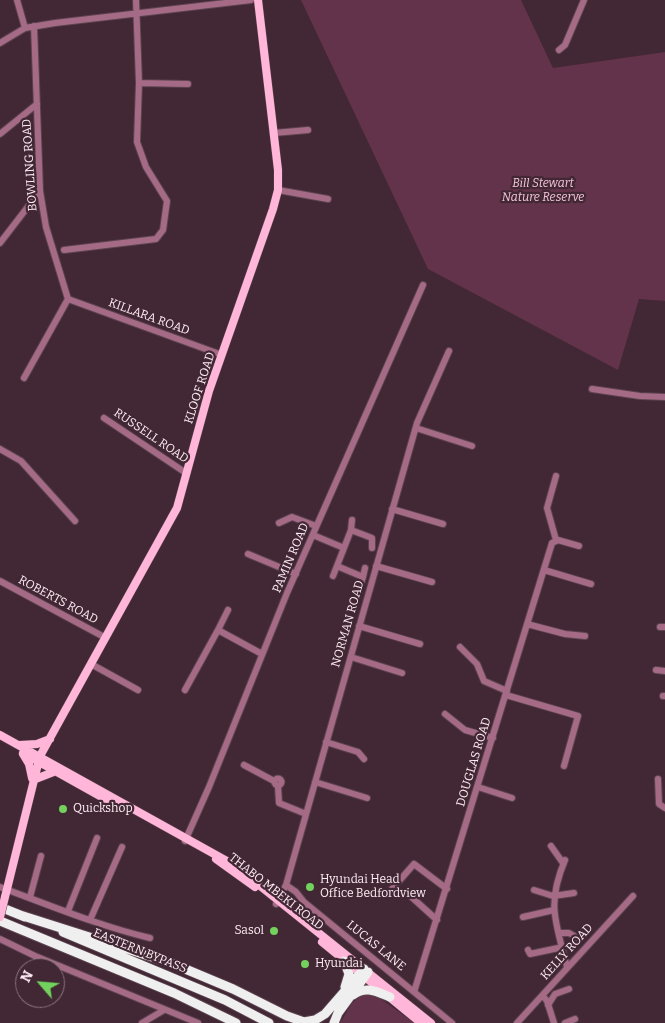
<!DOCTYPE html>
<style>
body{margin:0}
#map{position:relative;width:665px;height:1023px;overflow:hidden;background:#422734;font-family:Bitter,serif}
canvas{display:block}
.north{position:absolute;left:15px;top:958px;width:50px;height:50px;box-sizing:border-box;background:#422734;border:1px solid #8d7680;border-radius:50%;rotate:297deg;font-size:14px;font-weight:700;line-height:20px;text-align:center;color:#feecf3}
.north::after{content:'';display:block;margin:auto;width:18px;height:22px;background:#72d25d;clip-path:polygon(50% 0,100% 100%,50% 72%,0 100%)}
</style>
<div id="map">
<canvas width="665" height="1023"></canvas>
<div class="north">N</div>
</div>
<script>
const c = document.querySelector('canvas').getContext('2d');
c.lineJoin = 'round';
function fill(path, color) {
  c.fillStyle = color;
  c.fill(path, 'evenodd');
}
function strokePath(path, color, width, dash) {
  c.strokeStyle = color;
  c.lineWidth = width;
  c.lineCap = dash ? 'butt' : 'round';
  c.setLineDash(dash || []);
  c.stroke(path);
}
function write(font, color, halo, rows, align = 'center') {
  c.font = font + ' Bitter,serif';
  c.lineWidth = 4.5;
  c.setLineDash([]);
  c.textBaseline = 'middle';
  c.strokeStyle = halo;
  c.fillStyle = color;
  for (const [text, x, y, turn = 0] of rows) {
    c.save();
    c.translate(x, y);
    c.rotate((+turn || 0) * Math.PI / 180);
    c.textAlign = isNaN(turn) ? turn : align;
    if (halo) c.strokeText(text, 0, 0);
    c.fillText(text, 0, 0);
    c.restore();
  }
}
const green = new Path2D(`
 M301 0H521L553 68 665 52V301L639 299 618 370 428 269Z
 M371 992 415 1023H340L352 1003 363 993Z`);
const minor = new Path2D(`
 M17 0 25 28
 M34 26 40 191 46 227 68 299
 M0 43 25 28 55 23 251 0
 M559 50 565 45 584 0
 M139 83 188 84
 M274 133 308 130
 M0 134 37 104
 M278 190 328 199
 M0 243 40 191
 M64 250 156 239 163 230 167 201 146 167 137 142 139 83 136 0
 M68 299 222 355
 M24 378 68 299
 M592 389 640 396 665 397
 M104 418 186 473
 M416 428 472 446
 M0 449 21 461 75 521
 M556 476 547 508 556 540
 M392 509 443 524
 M279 523 292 517 316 526
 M351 530 372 538V548
 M313 535 344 548 351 530 352 520
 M248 554 296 574
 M337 566 363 577 365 568
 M376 566 432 582
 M544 570 591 584
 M333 576 344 548
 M0 581 106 638
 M360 586 363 577
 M527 624 565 634 585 636
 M359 626 420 644
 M660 627H665
 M218 630 228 610
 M460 647 477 664 484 681 507 691
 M351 657 402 673
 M91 664 138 690
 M656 670 665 671
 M185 690 218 630 262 654
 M506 695 578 716 564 766
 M663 696H665
 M445 714 465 730 493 738
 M326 742 358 752 364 759
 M244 765 274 781
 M274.5 782a3.5 3.5 0 1 1 7 0a3.5 3.5 0 1 1-7 0Z
 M658 779 659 804 665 808
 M315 782 367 798
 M278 786 279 803 306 814
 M478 787 512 798
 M185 841 209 787 287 593 423 285
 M551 846 563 863
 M565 860C546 905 556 922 567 967
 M286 885 296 892 304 902 452 1023
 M0 887C49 905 99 926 150 938
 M392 889 414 864 447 889
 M534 890 553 896 574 893
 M406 892 437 920
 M30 897 41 856
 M276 904 286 885 417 423 449 351
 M68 911 97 838
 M523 917 554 910
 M90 920 122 847
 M559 933H569L578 938
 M0 939 35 956 198 1023
 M528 950 530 954 563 947
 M414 992 552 543 558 540 579 546
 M543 996 547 1001 554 1023
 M548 1005 555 994 569 989
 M142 1023 164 1010
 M517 1023 633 896
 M565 1023 575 1019`);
const major = new Path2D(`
 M0 735 234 865 431 1023
 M20 745 37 744 50 739
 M23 753 107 800
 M23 754 29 764 32 778
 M33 780 56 771
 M216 859 255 887
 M5 897 40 756 177 508 209 391 273 209 278 190V170L258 0
 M322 942 421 1023`);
const highway = new Path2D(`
 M0 907 25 917
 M20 915 171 963 233 989 287 1016 304 1022 315 1020 325 1014 364 969
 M0 921 174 993 236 1023
 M63 932 225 1000 269 1023
 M344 961 349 974 345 987
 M353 995C366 985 377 992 390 997
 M334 1023 338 1013 368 972`);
const majorBridge = new Path2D(`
 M0 917 5 897`);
const markers = [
 [63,809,5,"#72d25d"],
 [310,887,5,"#72d25d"],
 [274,931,5,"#72d25d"],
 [305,964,5,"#72d25d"]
];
const streetNames = [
 ["BOWLING ROAD",30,165,-94],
 ["KILLARA ROAD",149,317,20],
 ["KLOOF ROAD",200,388,-72],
 ["RUSSELL ROAD",151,436,34],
 ["PAMIN ROAD",291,558,-67],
 ["ROBERTS ROAD",58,600,28],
 ["NORMAN ROAD",348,624,-74],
 ["DOUGLAS ROAD",474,762,-73],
 ["THABO MBEKI ROAD",276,892,38],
 ["LUCAS LANE",376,946,39],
 ["EASTERN BYPASS",140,951,22],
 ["KELLY ROAD",567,952,-48]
];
const parkNames = [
 ["Bill Stewart",543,184],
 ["Nature Reserve",543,198]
];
const poiNames = [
 ["Quickshop",73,809],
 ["Hyundai Head",320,880],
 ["Office Bedfordview",320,894],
 ["Sasol",264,931,"right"],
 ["Hyundai",315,964]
];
fill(green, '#62334a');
strokePath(minor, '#5c434f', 8);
strokePath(major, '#5c434f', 9);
strokePath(highway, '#5c434f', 11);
strokePath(minor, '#a56b86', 6);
strokePath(major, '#ffb6d8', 8);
strokePath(highway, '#eeefee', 9);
strokePath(majorBridge, '#5c434f', 9, []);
strokePath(majorBridge, '#ffb6d8', 8);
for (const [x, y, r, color] of markers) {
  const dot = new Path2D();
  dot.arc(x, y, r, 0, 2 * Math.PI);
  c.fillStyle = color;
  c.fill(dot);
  strokePath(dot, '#422734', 2);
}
write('12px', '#feecf3', '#422734', streetNames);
write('italic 12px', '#f6c6db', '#422734', parkNames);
write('12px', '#feecf3', '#422734', poiNames, 'left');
</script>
